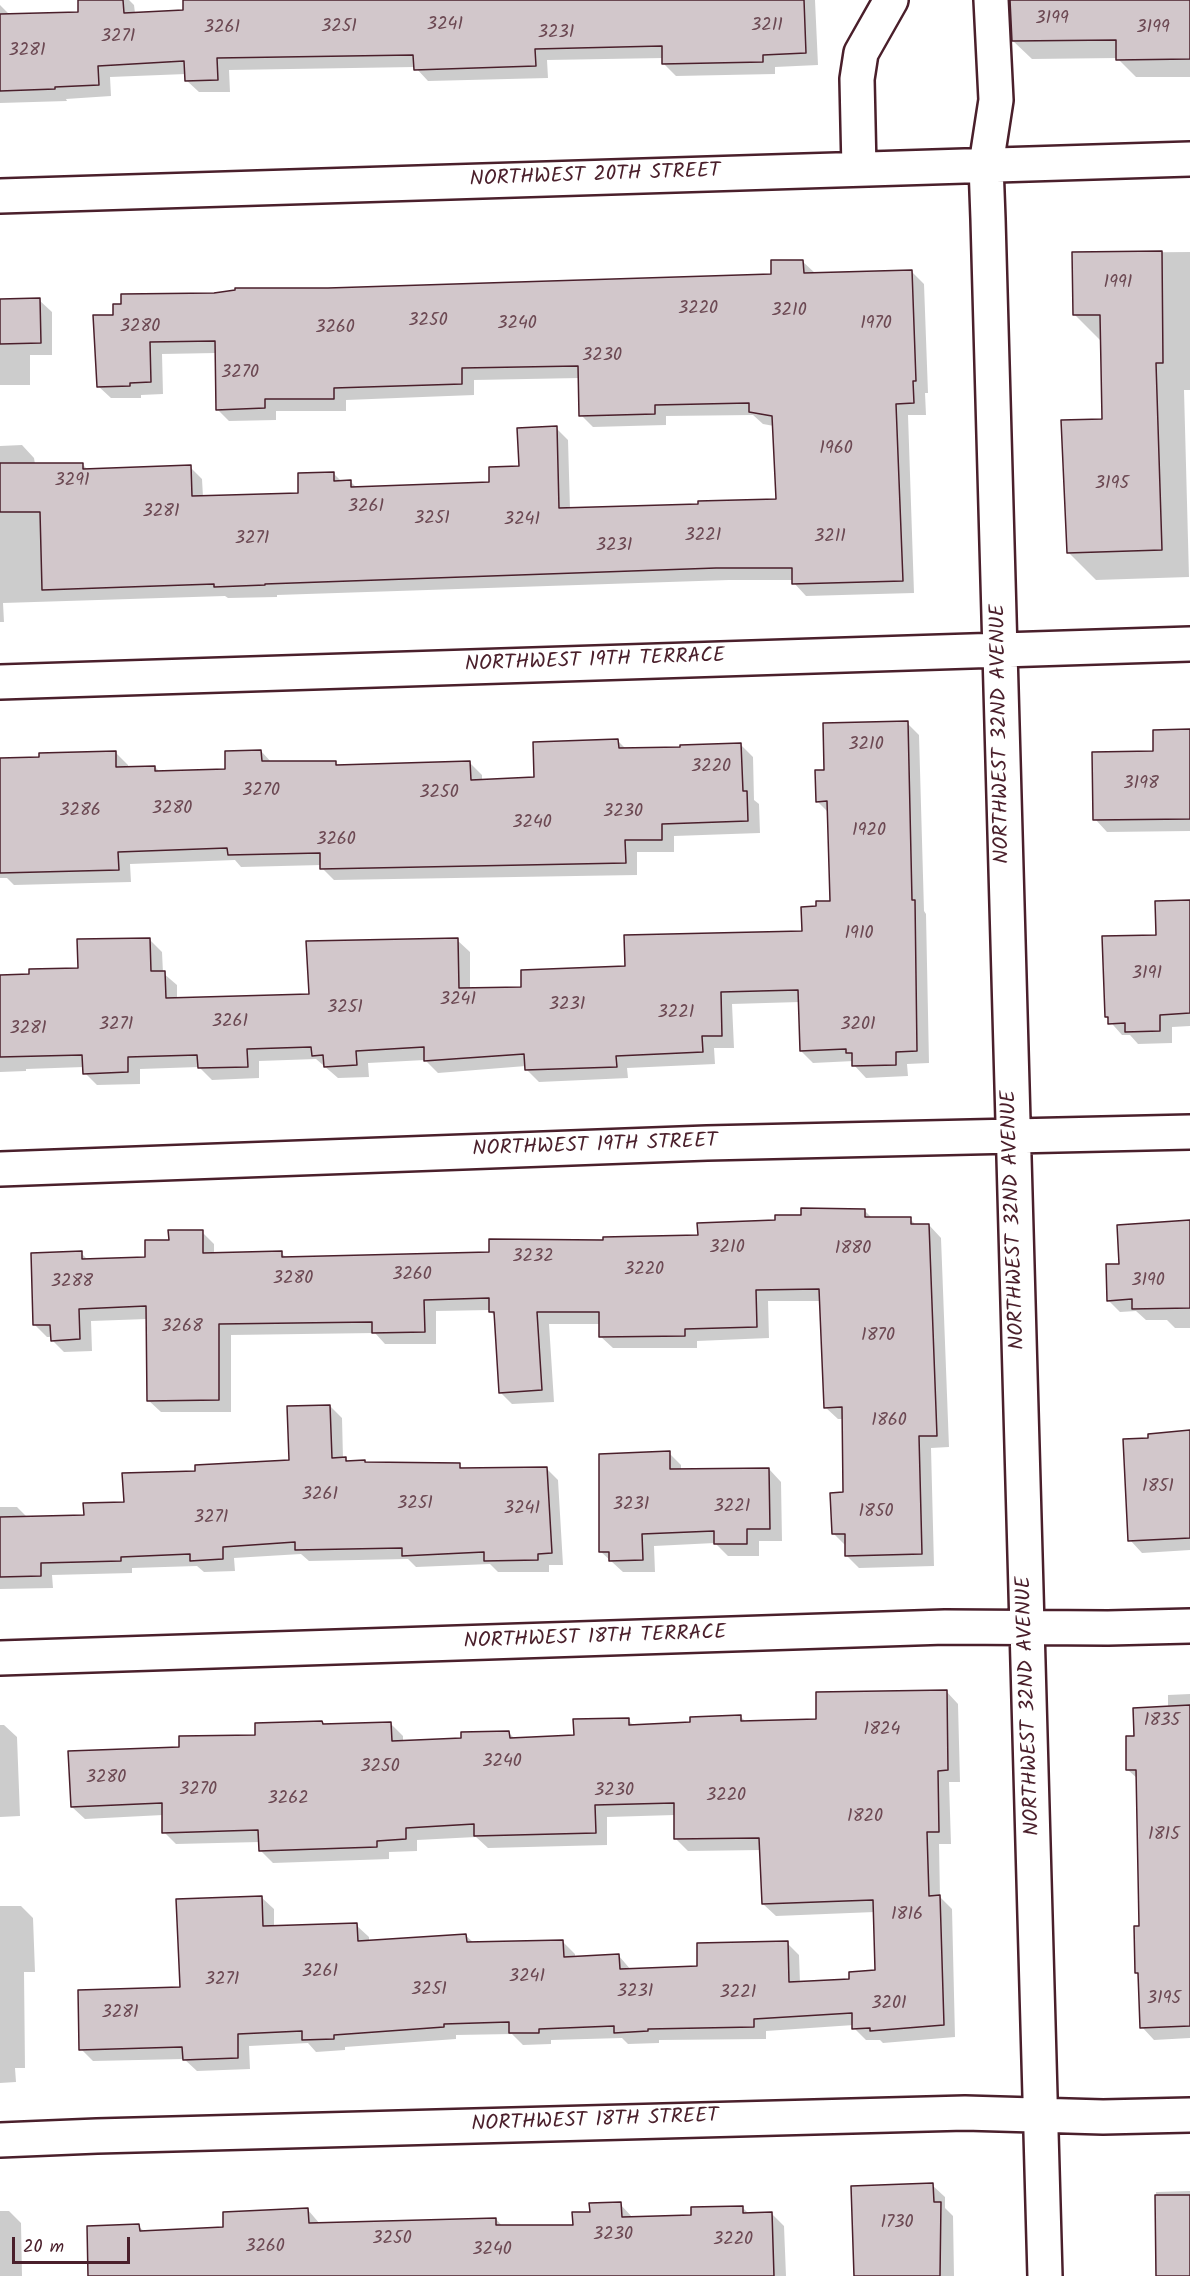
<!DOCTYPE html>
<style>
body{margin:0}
#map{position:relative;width:1190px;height:2276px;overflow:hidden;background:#fff;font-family:Kalam,sans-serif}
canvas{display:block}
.scale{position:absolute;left:12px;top:2237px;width:118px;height:27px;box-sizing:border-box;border:3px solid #4a1f2b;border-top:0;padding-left:8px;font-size:18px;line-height:21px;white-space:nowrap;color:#4a1f2b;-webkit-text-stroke:4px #fff;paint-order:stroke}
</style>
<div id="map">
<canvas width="1190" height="2276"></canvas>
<div class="scale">20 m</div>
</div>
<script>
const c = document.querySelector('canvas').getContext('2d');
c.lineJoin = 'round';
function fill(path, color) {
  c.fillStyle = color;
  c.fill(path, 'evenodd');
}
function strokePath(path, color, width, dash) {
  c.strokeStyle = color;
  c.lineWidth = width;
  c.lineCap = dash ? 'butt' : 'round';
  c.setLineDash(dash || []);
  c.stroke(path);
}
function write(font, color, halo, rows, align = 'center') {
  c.font = font + ' Kalam,sans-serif';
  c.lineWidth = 5;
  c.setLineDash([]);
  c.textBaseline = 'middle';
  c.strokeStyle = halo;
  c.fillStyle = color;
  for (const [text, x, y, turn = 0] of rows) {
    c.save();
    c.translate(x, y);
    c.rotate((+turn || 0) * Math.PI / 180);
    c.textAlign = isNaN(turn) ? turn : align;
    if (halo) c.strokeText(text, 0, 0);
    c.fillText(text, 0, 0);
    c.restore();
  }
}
const shadow = new Path2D(`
 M79 0H129L134 5 135 13 185 11 184 0H815L818 65 775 67V74L676 76 664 64V58L547 60 548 78 428 81 415 67 229 70 230 92H199L186 80V74L110 77 111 96 66 99 67 101 0 103V5L9 14 79 13Z
 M1012 0H1190V77H1136L1117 58 1032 59 1013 41Z
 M1190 252V390H1184L1189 577 1096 580 1068 552 1103 420 1102 342 1075 315 1074 253Z
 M802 261 815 273 912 272 924 284 928 393H925L926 415H908L914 593 806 596 794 583V580H729L277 595V597L228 598 225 596 3 603 4 622H0V446L22 445 34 458 35 464H82L88 470 190 467 202 479 203 497 300 494 334 474 342 482 350 481 357 488 491 484 520 468 556 428 568 440 570 509 700 506 777 500 774 426 763 424 753 415 666 416V425L593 427 581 415 580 378 474 380V395L346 400V411H276V420L229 421 217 409 216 353 162 354 163 394 141 395V398H111L98 386 114 316 328 290 773 276Z
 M39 300 52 312V355H30V385H0V301Z
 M907 723 919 735 924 911 926 914 929 1063 907 1064 908 1076 866 1078 854 1065V1061L813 1063 801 1051 800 1002 732 1004 734 1048H714L715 1064 627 1068 628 1078 539 1082 526 1069V1066L438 1073 425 1060 368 1063 369 1077 338 1078 316 1059 259 1061V1078L212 1080 199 1067 140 1069V1084L97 1085 85 1073 84 1067 26 1069V1071L0 1072V976H30L80 969 150 940 162 952 163 973 177 985V999L310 995 457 940 470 952V989L522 988 803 932 818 907 832 903 829 813 817 801 825 771Z
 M1190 731V831L1107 832 1095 819 1155 753Z
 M617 740 626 749 740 744 753 757 754 800 759 804 760 833 674 836V852H637V875L334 880 322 868V865L241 867 235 860 130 864 131 882 14 885 7 878H0V759L115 752 128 765V768L155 767 160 772 227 770 261 751 272 763H335L339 766 470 763 482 775V781L536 779Z
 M1190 902V1026L1172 1027V1043L1138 1044 1130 1035H1122L1106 1017 1157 936Z
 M864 1210 873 1219H910L917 1226 929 1225 941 1238 949 1447 931 1448 934 1566 859 1568 847 1556 845 1545 833 1533 845 1494 843 1419H838L825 1407 821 1301H768L769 1338 697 1341V1348H613L600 1336V1324H549L554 1402 512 1404 500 1392 496 1317 489 1310 436 1311V1344H385L375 1333 231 1335V1412H161L148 1400 147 1319 91 1321 92 1351 64 1352 52 1340V1337H47L35 1325 81 1253 88 1260 147 1259 170 1242 202 1232 214 1244V1254L281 1253 287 1258 491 1253 605 1241 699 1237 802 1216Z
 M1190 1222V1328H1175L1167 1320H1146L1136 1311 1120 1312 1108 1300 1120 1265Z
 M330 1406 342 1418 343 1459 349 1463 459 1465 464 1470 546 1468 558 1480 563 1565H549V1572H498L490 1564 416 1567 408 1559 309 1561 301 1554 234 1558 235 1571 204 1572 197 1566 132 1568V1573L52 1575 53 1588 0 1589V1507H17L28 1518 85 1516 125 1504 197 1472 290 1462Z
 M1190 1431V1550L1142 1553 1130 1540 1149 1439Z
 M669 1453 681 1465V1470L769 1469 781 1482 782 1541H759V1556H728L715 1543 654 1546 655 1572H623L600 1551Z
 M946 1691 958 1704 960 1782H949L951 1844H939L940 1897 952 1909 955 2037 883 2043 880 2040H866L854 2028V2025L766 2031V2039L659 2040V2043L628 2044 622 2038 551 2040V2044L523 2045 512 2034 456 2035V2039L345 2047V2050L316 2052 308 2043 249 2046 250 2069 197 2071 184 2059 93 2061 81 2049 181 1988 261 1897 274 1909V1928L356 1925 369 1937V1942L465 1935 474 1943 563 1942 575 1954V1958L619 1956 631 1970 699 1968 787 1943 799 1955 800 1983 850 1980 876 1971 875 1912 776 1916 763 1904 761 1850 688 1851 676 1839 675 1815 607 1817V1845L488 1848 476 1837 417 1840V1851L389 1852V1859L273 1863 260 1850V1842L176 1844 164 1832 163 1815 85 1819 72 1807 181 1748 257 1736 322 1722 325 1725 391 1724 403 1736V1742L463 1740 509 1733 515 1739 575 1736 628 1720 634 1726 691 1724 741 1717 746 1722 818 1721Z
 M1190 1694V2038L1154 2040 1142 2027 1139 1976 1136 1973 1140 1928 1138 1779 1128 1770 1136 1738 1168 1708V1695Z
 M0 1725H4L17 1737 20 1816 0 1817Z
 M0 1906H21L33 1918 35 1972H24L25 2068H15L16 2082 0 2083Z
 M932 2185 945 2197V2208L953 2216 954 2276H855Z
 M1190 2191V2276H1158L1156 2192Z
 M620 2204 633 2218 693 2217 742 2207 749 2214H772L784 2226 786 2276H90L138 2226 145 2232 225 2229 308 2210 320 2224 496 2219 503 2227H574L592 2213Z
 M0 2211H9L21 2223 22 2276H0Z`);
const building = new Path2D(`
 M78 0H123L124 13 183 10V0H804L806 53 763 55V62L662 64V46L535 49 536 66 414 70 413 55 217 58 218 80 185 81 184 61 98 66 99 85 55 87V89L0 91V14L78 12Z
 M1010 0H1190V59L1116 60V40L1012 41Z
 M1162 251 1163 363H1156L1162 550 1067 553 1061 420 1102 419 1100 315H1073L1072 252Z
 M771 260H803L804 273 912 270 916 381H913L914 403 896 404 903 581 792 584V568H716L265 584V585L214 587V584L42 590 40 512H0V463H83V469L191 465 192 496 298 493V473L334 472V481L351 480V487L489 482V467L519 466 517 428 557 426 559 508 698 504V501L776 499 772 416 749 412V403L655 405V414L579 416 578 366 462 368V384L334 388V399H265V408L216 410 215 341 150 342 151 382 130 383V386L97 387 93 315H113V304H121V294L214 293 235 290V288H328L771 274Z
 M40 298 41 343 0 344V299Z
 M908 721 912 900H915L917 1051 896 1052V1065L852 1066V1053H846V1049L800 1051 798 990 721 992 722 1036H702L703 1052 616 1056 617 1067 525 1070 524 1054 424 1061V1047L356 1051 357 1065 324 1067 323 1055 312 1056 311 1047 247 1049 248 1067 198 1068 197 1055 128 1057V1072L83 1074 82 1055 0 1057V975L29 974V969L78 968 77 939 150 938 151 971H165L166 998 309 994 306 941 458 938 459 988 521 987V970L625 966 624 935 802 931 801 907 816 906V901H830L827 801 816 802 815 770H824L823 723Z
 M1190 729V819L1093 820 1092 752 1153 751V730Z
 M618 739 619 748 680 747V745L741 743 743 791H747L748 821 662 824V840H625L626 863 320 869V853L228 855 227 848 118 852 119 870 0 873V758L39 757V753L116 751V767L155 766V771L225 769V751L261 750 262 761H336V765L470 761 471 780 534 777 533 742Z
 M1190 900V1013L1160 1015V1031L1125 1032V1023L1108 1024V1017H1105L1102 936 1156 935 1155 901Z
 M801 1208 865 1209V1217H911V1224H929L937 1436H919L922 1554 845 1556V1534H832L830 1493 843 1492 842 1407 824 1408 819 1289 756 1290 757 1327 685 1329V1336L599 1337V1312H537L542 1390 499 1393 494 1312H489V1298L424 1300 425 1332 372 1333V1322L219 1324V1400L147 1401 146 1306 79 1309 80 1339 51 1341 50 1325H33L31 1253 82 1251V1259L145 1257V1240H169L168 1230H203V1253L282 1251V1257L489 1252V1239L603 1240V1237L698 1235 697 1223 775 1220V1215H801Z
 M1190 1220V1308L1132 1309V1299L1107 1301 1106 1264H1119L1117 1225Z
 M330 1405 332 1458 346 1457V1461L365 1460V1462L460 1463V1468L547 1467 552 1553 538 1554V1560L484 1561V1552L402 1556V1548L295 1550V1542L223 1547V1559L190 1561V1554L121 1557V1561L41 1563V1576L0 1577V1517L84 1515 83 1503 124 1502 122 1473 195 1471V1465L289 1460 287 1406Z
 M1190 1430V1538L1128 1541 1123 1439 1148 1438V1434Z
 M670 1451V1469L769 1468 770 1529H747V1544H714V1531L642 1534 643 1560 609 1561V1552H599V1454Z
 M947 1690 948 1770 938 1771 939 1832H927L929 1896 940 1895 944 2025 870 2031V2028L852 2029V2013L754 2019V2027L648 2029V2031L614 2033V2026L539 2029V2033H509V2022L444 2024V2027L334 2035V2039L302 2040V2031L238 2034V2058L183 2060 182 2047 79 2050 78 1990 180 1987 176 1899 262 1896 263 1926 357 1923 358 1941 466 1934 467 1942 563 1940 564 1957 619 1954 620 1969 697 1966V1943L788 1941 789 1982 849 1979V1972L875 1970 873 1900 762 1904 759 1838 674 1839V1803L595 1805 596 1833 474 1836V1824L406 1828V1839L377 1841V1847L259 1851 258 1830 162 1833V1803L71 1807 68 1751 179 1747V1736L255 1735V1723L322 1721 323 1724 391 1722 392 1741 461 1738V1732L509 1731 510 1738 574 1735 573 1719 629 1718V1725L690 1722V1717L741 1715V1721L816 1719V1692Z
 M1190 1705V2026L1140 2028 1138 1973H1135L1134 1926H1139L1136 1770H1126V1736H1134L1133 1708Z
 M933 2183 934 2202H941L940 2276H854L851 2186Z
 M1155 2195H1190V2276H1156Z
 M621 2202 622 2217 691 2215V2207L743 2206V2213L772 2212 774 2276H88L87 2226 139 2224 140 2231 223 2227V2212L308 2208 309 2223 496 2218V2225H573L572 2212H590L589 2203Z`);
const minor = new Path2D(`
 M991 0 996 100 986 165 988 219 1045 2276
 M859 169 857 79 861 53 891 0
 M0 196 1190 159
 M0 682 1190 644
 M0 1169 707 1143 1190 1132
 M0 1658 945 1627 1108 1628 1190 1626
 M0 2140 97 2136 965 2113 1103 2117 1190 2115`);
const numberNames = [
 ["3199",1052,20],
 ["3241",445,26],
 ["3211",767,27],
 ["3251",339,28],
 ["3261",222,29],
 ["3199",1153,29],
 ["3231",556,34],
 ["3271",118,38],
 ["3281",27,52],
 ["1991",1118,284],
 ["3220",698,310],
 ["3210",789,312],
 ["3250",428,322],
 ["3240",517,325],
 ["1970",876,325],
 ["3280",140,328],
 ["3260",335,329],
 ["3230",602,357],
 ["3270",240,374],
 ["1960",836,450],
 ["3291",72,482],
 ["3195",1112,485],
 ["3261",366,508],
 ["3281",161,513],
 ["3251",432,520],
 ["3241",522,521],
 ["3221",703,537],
 ["3211",830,538],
 ["3271",252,540],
 ["3231",614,547],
 ["3210",866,746],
 ["3220",711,768],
 ["3198",1141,785],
 ["3270",261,792],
 ["3250",439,794],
 ["3280",172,810],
 ["3286",80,812],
 ["3230",623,813],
 ["3240",532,824],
 ["1920",869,832],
 ["3260",336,841],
 ["1910",859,935],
 ["3191",1147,975],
 ["3241",458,1001],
 ["3231",567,1006],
 ["3251",345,1009],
 ["3221",676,1014],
 ["3261",230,1023],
 ["3271",116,1026],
 ["3201",858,1026],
 ["3281",28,1030],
 ["3210",727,1249],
 ["1880",853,1250],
 ["3232",533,1258],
 ["3220",644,1271],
 ["3260",412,1276],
 ["3280",293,1280],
 ["3190",1148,1282],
 ["3288",72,1283],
 ["3268",182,1328],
 ["1870",878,1337],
 ["1860",889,1422],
 ["1851",1158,1488],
 ["3261",320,1496],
 ["3251",415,1505],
 ["3231",631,1506],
 ["3221",732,1508],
 ["3241",522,1510],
 ["1850",876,1513],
 ["3271",211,1519],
 ["1835",1162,1722],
 ["1824",882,1731],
 ["3240",502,1763],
 ["3250",380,1768],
 ["3280",106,1779],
 ["3270",198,1791],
 ["3230",614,1792],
 ["3220",726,1797],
 ["3262",288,1800],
 ["1820",865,1818],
 ["1815",1164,1836],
 ["1816",907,1916],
 ["3261",320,1973],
 ["3241",527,1978],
 ["3271",222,1981],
 ["3251",429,1991],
 ["3231",635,1993],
 ["3221",738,1994],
 ["3195",1164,2000],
 ["3201",889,2005],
 ["3281",120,2014],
 ["1730",897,2224],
 ["3230",613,2236],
 ["3250",392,2240],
 ["3220",733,2241],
 ["3260",265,2248],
 ["3240",492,2251]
];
const streetNames = [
 ["NORTHWEST 20TH STREET",595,177,-2],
 ["NORTHWEST 19TH TERRACE",595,662,-2],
 ["NORTHWEST 32ND AVENUE",1002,734,-91],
 ["NORTHWEST 19TH STREET",595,1147,-2],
 ["NORTHWEST 32ND AVENUE",1015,1220,-92],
 ["NORTHWEST 18TH TERRACE",595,1639,-2],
 ["NORTHWEST 32ND AVENUE",1030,1706,-92],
 ["NORTHWEST 18TH STREET",595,2122,-2]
];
fill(shadow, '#0003');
fill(building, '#d2c7cb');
strokePath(building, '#4a1f2b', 1.5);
strokePath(minor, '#4a1f2b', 38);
strokePath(minor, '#fff', 33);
write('18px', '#6c4953', null, numberNames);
write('21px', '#4a1f2b', '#fff', streetNames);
</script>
